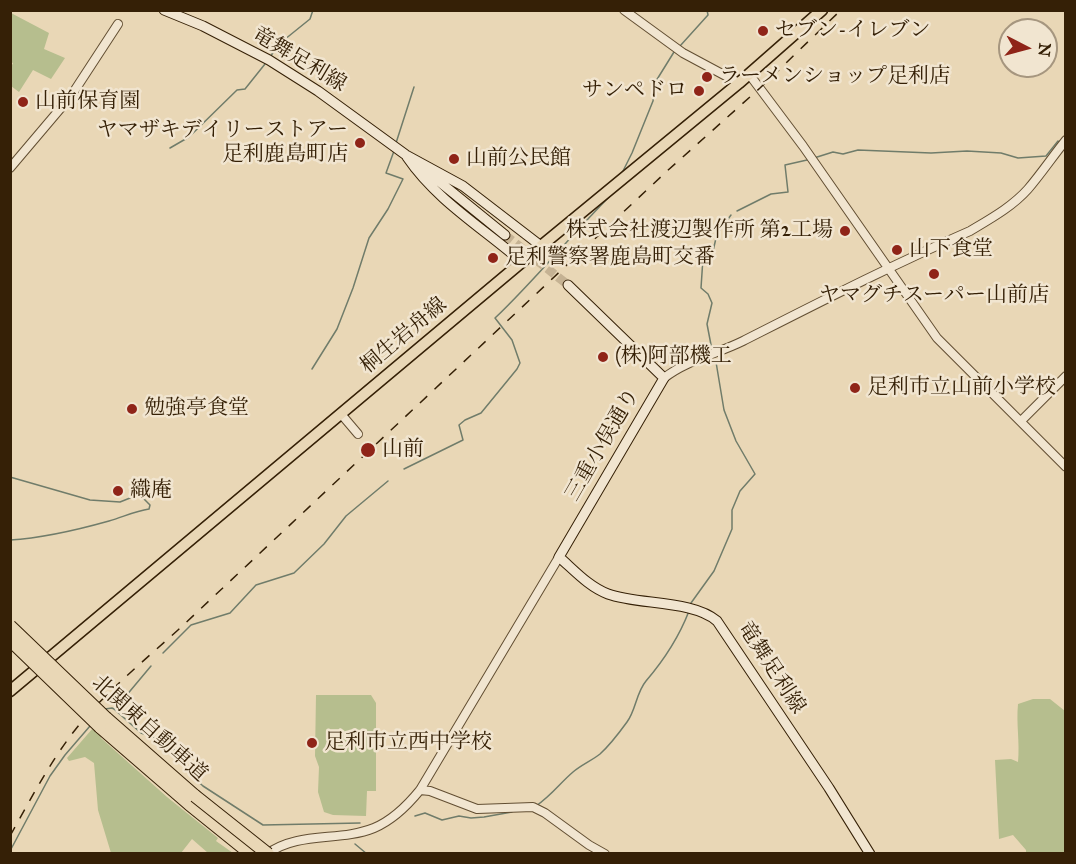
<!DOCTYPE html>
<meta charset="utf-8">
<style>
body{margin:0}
#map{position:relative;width:1076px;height:864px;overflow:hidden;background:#e9d7b6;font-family:"IM FELL Great Primer",serif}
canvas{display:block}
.frame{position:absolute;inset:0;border:12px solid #352006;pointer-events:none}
.north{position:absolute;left:998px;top:18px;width:60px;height:60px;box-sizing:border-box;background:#f1e5d0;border:2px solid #a6967f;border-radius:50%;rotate:96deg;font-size:16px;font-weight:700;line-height:24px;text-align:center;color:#352006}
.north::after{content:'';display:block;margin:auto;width:21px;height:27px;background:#8f2418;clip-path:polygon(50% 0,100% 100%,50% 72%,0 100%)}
</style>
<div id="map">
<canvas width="1076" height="864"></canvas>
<div class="frame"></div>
<div class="north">N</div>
</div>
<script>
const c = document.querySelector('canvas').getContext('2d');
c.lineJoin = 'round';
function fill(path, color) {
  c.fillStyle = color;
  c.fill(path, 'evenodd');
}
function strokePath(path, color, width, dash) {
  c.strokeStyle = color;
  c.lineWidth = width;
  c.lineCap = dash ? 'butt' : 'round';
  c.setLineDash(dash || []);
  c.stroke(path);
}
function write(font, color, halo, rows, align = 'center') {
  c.font = font + ' "IM FELL Great Primer","Noto Serif JP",serif';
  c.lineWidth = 5;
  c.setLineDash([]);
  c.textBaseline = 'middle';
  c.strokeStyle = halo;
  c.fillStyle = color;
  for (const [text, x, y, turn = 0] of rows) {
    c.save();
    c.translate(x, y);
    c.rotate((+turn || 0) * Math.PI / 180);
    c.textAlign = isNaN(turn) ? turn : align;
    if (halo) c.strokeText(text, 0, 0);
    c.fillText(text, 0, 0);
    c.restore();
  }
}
const green = new Path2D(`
 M11 13 49 33 44 49 65 58 51 79 33 70 19 92 11 86V67L13 63 10 62Z
 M316 695H371L376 703V791H367L366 816 333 815 324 812 318 792 319 767 315 756Z
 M1033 699H1050L1065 711V853H1026V850L1013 835 999 839 995 760 1011 759 1018 762C1020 742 1016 724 1018 704Z
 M93 728 100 733 101 738 167 797 218 838 216 841 233 853H208L192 839 181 853H111L98 810 94 763 85 757 69 761 67 758Z`);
const stream = new Path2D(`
 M680 46 708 15 707 10
 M270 57 279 44 310 19 313 10
 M396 143 414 87
 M170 148 189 137 237 90 245 89 265 64
 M814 158 833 152 843 154 858 150 931 153 967 151 1001 153 1018 158 1046 156 1058 141 1061 143
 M621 175 632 153 653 101 656 81 674 52
 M737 211 771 194 788 192 785 165 807 160
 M712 350 707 324 712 303 708 294 701 288 703 258 713 251 717 234 731 215
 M312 369 337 329 353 288 369 238 388 209 403 179 386 173 394 151
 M404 469 463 440 459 425 465 420 481 413 517 369 520 363 512 340 495 318C536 279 571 235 611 195
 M10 477 90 500 120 502 135 496H141L150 505 149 509C135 511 123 517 109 521 77 530 43 538 10 540
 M691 603 714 571 732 529V510L740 491 755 474 736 441 724 410 716 362
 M163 653 191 625 230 613 256 585 294 573 324 544 346 516 388 481
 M105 709 112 708 114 709 141 733 167 742 180 756 189 773 203 786 263 825 360 823
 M115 709 151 666
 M536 806C552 795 560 783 573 772 581 765 591 761 600 754 610 745 619 733 627 722 636 710 636 693 646 681 664 660 679 637 689 611
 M415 816 425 813 442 820 459 816 471 818 484 817 512 812
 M355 844 367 854
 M10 851 50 776 65 755 90 726`);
const secondaryTunnel = new Path2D(`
 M505 235 568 285`);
const tertiary = new Path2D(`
 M624 10 683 53 739 83
 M749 74 803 146 937 338 1066 467
 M10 168 71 96 118 24
 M664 378C687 360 717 354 743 341 818 303 892 265 970 231 990 219 1012 207 1028 189 1041 174 1053 156 1066 140
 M341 414 358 434
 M1021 421 1066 376
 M420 790 430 791 477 809 533 807 545 813 589 845 605 854
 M267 854C299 831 339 842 374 828 393 820 407 806 420 790L559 557`);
const secondary = new Path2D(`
 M164 10 203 26 269 60 318 91 406 155 463 186 541 246
 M407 157C437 201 483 228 522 262
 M420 166 505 235
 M568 285 664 378 559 557C574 570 589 587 608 594 638 605 693 600 717 621L829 788 870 854`);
const primary = new Path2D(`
 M10 691 541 246 739 83 822 10`);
const motorway = new Path2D(`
 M106 718 195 796
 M100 727 189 804 251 854`);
const rail = new Path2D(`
 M10 836C33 795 54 754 84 719 113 686 146 659 178 630L666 172 760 88 841 10`);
const motorwayBridge = new Path2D(`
 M10 626 106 718
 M10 640 100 727
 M195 796 268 854`);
const markers = [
 [763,31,6,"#8f2418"],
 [707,77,6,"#8f2418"],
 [699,91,6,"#8f2418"],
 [23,102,6,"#8f2418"],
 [360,143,6,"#8f2418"],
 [454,159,6,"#8f2418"],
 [845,231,6,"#8f2418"],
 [897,250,6,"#8f2418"],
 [493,258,6,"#8f2418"],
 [934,274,6,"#8f2418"],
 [603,357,6,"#8f2418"],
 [855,388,6,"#8f2418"],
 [132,409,6,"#8f2418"],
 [368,450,8,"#8f2418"],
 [118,491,6,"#8f2418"],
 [312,743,6,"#8f2418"]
];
const poiNames = [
 ["セブン-イレブン",775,31],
 ["ラーメンショップ足利店",719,77],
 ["サンペドロ",687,91,"right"],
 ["山前保育園",35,102],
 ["ヤマザキデイリーストアー",348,131,"right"],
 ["足利鹿島町店",348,155,"right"],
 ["山前公民館",466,159],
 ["株式会社渡辺製作所 第2工場",833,231,"right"],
 ["山下食堂",909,250],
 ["足利警察署鹿島町交番",505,258],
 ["ヤマグチスーパー山前店",934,296,"center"],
 ["(株)阿部機工",615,357],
 ["足利市立山前小学校",867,388],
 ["勉強亭食堂",144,409],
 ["山前",382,450],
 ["織庵",130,491],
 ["足利市立西中学校",324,743]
];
const streetNames = [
 ["竜舞足利線",299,60,31],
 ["桐生岩舟線",404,336,-40],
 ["三重小俣通り",603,445,-60],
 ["竜舞足利線",771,668,57],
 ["北関東自動車道",149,729,42]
];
fill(green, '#b6be8e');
strokePath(stream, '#707c6a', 1.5);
strokePath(secondaryTunnel, '#c5b293', 9, [9, 4.5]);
strokePath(tertiary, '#624e32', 10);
strokePath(secondary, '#352006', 11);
strokePath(primary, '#352006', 13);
strokePath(motorway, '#352006', 14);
strokePath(tertiary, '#f1e5d0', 8);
strokePath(secondary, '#f1e5d0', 9);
strokePath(primary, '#e9d7b6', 10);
strokePath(motorway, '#e9d7b6', 12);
strokePath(rail, '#352006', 1.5, [10, 10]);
strokePath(motorwayBridge, '#352006', 14, []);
strokePath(motorwayBridge, '#e9d7b6', 12);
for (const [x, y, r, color] of markers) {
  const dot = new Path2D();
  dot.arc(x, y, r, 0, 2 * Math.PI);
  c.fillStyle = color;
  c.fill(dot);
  strokePath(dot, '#f1e5d0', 2);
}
write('21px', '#352006', '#f1e5d0', poiNames, 'left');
write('21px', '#352006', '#f1e5d0', streetNames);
</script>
